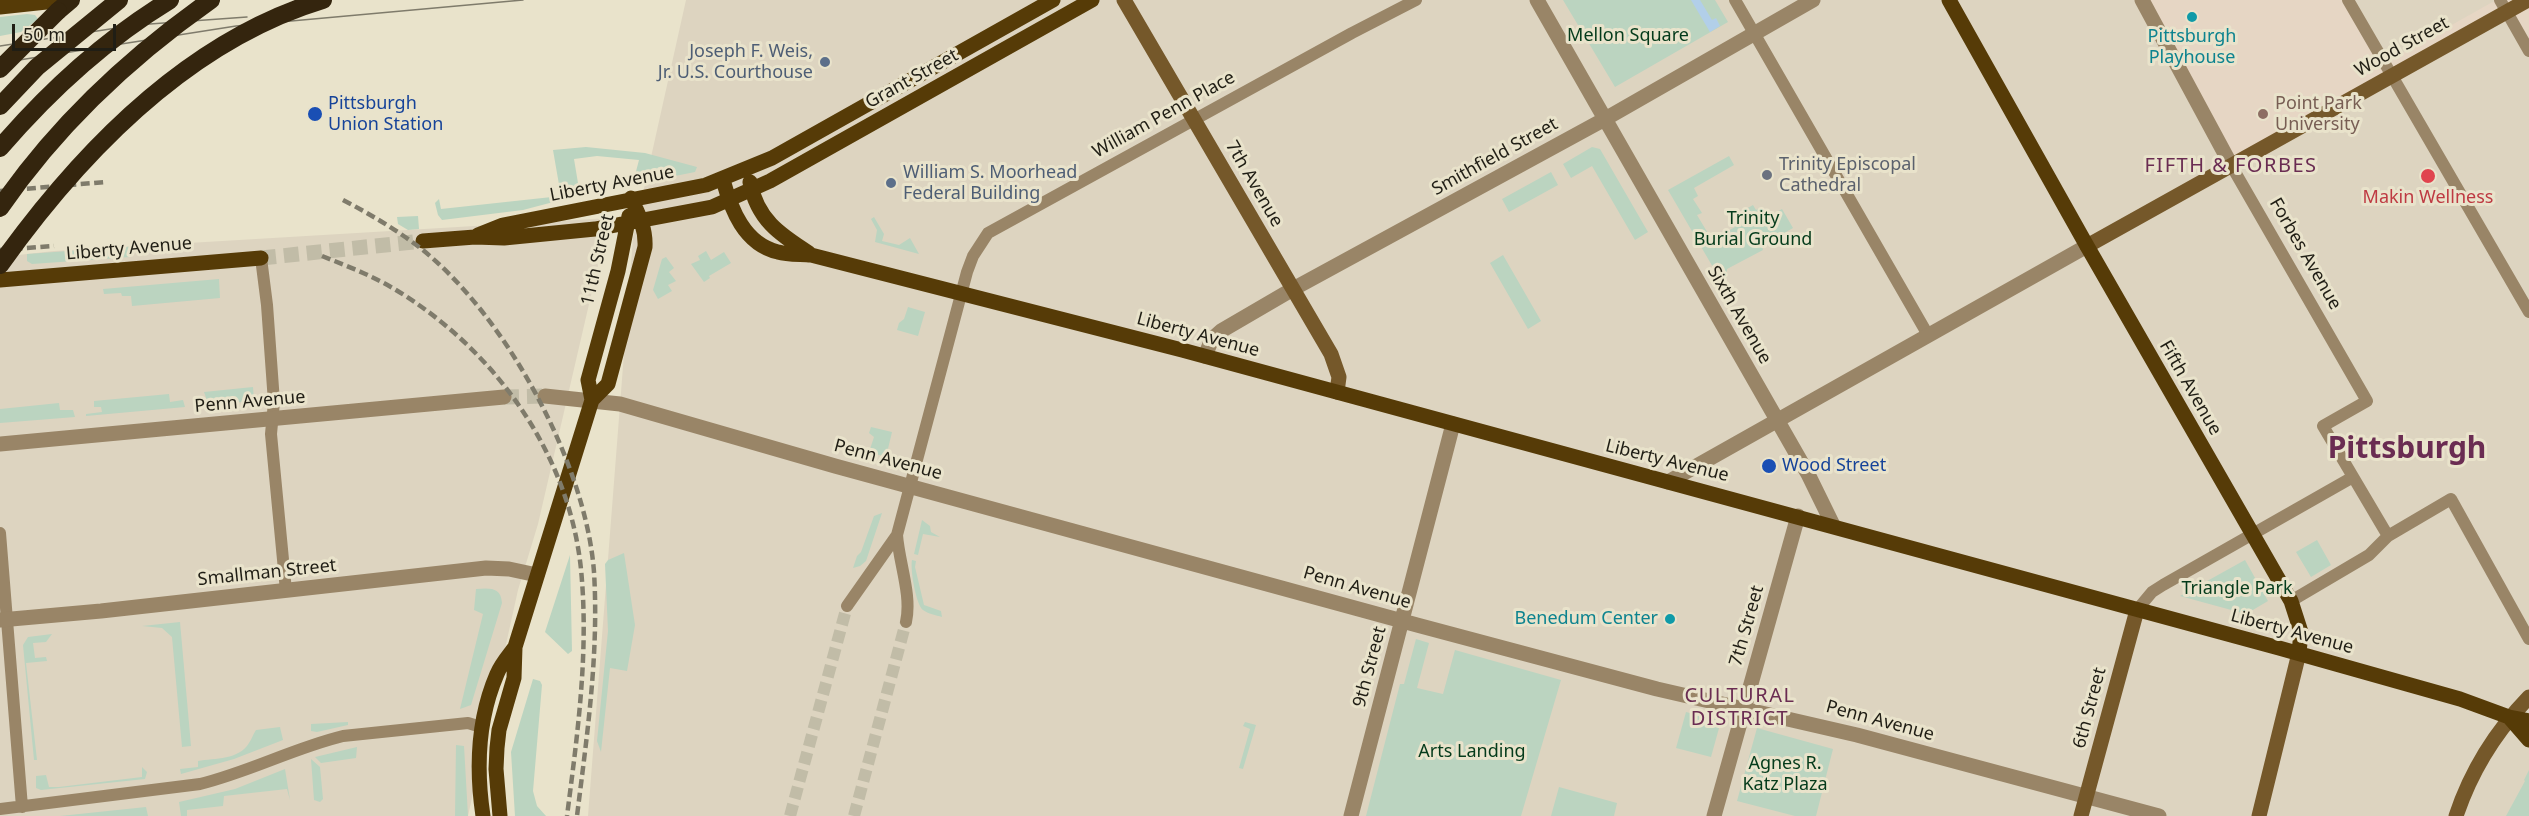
<!DOCTYPE html>
<style>
body{margin:0}
#map{position:relative;width:2529px;height:816px;overflow:hidden;background:#e9e3cb;font-family:"Noto Sans",sans-serif}
canvas{display:block}
.scale{position:absolute;left:12px;top:24px;width:104px;height:27px;box-sizing:border-box;border:3px solid #201e15;border-top:0;padding-left:8px;font-size:18px;line-height:21px;white-space:nowrap;color:#201e15;-webkit-text-stroke:4px #e9e3cb;paint-order:stroke}
</style>
<div id="map">
<canvas width="2529" height="816"></canvas>
<div class="scale">50 m</div>
</div>
<script>
const c = document.querySelector('canvas').getContext('2d');
c.lineJoin = 'round';
function fill(path, color) {
  c.fillStyle = color;
  c.fill(path, 'evenodd');
}
function strokePath(path, color, width, dash) {
  c.strokeStyle = color;
  c.lineWidth = width;
  c.lineCap = dash ? 'butt' : 'round';
  c.setLineDash(dash || []);
  c.stroke(path);
}
function write(font, color, halo, rows, align = 'center') {
  c.font = font + ' "Noto Sans",sans-serif';
  c.lineWidth = 6;
  c.setLineDash([]);
  c.textBaseline = 'middle';
  c.strokeStyle = halo;
  c.fillStyle = color;
  for (const [text, x, y, turn = 0] of rows) {
    c.save();
    c.translate(x, y);
    c.rotate((+turn || 0) * Math.PI / 180);
    c.textAlign = isNaN(turn) ? turn : align;
    if (halo) c.strokeText(text, 0, 0);
    c.fillText(text, 0, 0);
    c.restore();
  }
}
const commercial = new Path2D(`
 M686 0H2529V816H588L633 238Z
 M609 218 538 524 518 590 468 816H0V257L54 251Z`);
const education = new Path2D(`
 M2142 0H2348L2384 63 2496 0H2529V51L2507 12 2231 165Z`);
const green = new Path2D(`
 M1563 0H1715L1728 22 1615 87Z
 M27 14 35 15 38 19 21 32 0 36V17Z
 M586 147 645 153 697 167 695 172 620 187 619 182 634 179 639 160 597 156 574 159 580 195 523 210 442 220 438 215 435 203 439 199 441 209 561 196 553 150Z
 M1592 147 1600 149 1648 232 1635 240 1592 166 1571 178 1563 164Z
 M1729 156 1734 165 1694 188 1698 196 1693 199 1702 213 1697 215 1712 240 1735 227 1730 218 1753 205 1756 210 1761 207 1764 212 1768 210 1771 215 1782 209 1793 228 1762 246 1763 250 1727 269V277L1721 281 1668 190Z
 M1551 172 1558 185 1509 212 1502 199Z
 M418 216 419 229 408 230 398 224 397 217Z
 M874 217 884 234 882 241 899 245 910 238 919 254 875 242 877 230 871 219Z
 M137 246 130 257 32 264 27 261V254Z
 M706 251 711 260 724 252 731 263 709 276 710 278 704 282 691 264 700 260 698 256Z
 M1503 255 1541 321 1528 329 1490 263Z
 M666 257 674 268 669 272 676 281 668 285 672 291 658 299 653 290 662 259Z
 M219 279 220 298 132 306 131 296H122L121 293 104 294 103 289Z
 M908 307 925 312 918 336 897 330 899 323 904 319Z
 M253 387 254 401 196 406V404L208 403 204 392Z
 M169 394 170 402 183 400 185 407 86 416V414L102 412 101 407H94V401Z
 M59 403 60 410H73L75 417 0 423V409Z
 M871 427 892 432 886 457 869 452 874 437 869 433Z
 M882 513 866 561 860 566 853 568 857 556 861 552 874 516Z
 M922 520 930 526 931 532 940 537 923 534 918 555 914 554Z
 M2317 540 2331 565 2311 577 2296 552Z
 M624 553 635 625 627 671 610 668 601 752 597 741 608 631 605 564 608 560Z
 M570 555 572 651 568 654 545 632Z
 M912 560 916 561 915 567 924 605 941 611 942 617C936 615 928 614 923 610 916 605 910 569 912 560Z
 M2245 560 2268 601 2246 614 2180 596Z
 M476 589C490 588 501 587 502 603L471 705 460 709 483 614 474 610Z
 M180 622 191 746 182 747 172 637 162 628 142 626Z
 M52 634 46 642 33 643 35 658 46 657 47 661 26 663 37 760H34L23 645 28 637Z
 M1416 639 1429 643 1417 688 1443 694 1455 650 1561 680 1521 816H1366L1400 684H1404Z
 M533 679 540 681 542 685 533 791 537 806 546 816H515L511 752Z
 M1686 712 1721 721 1711 757 1676 748Z
 M348 722V725L317 732 311 731V724Z
 M1245 722 1256 725 1243 769 1239 768 1250 729 1243 726Z
 M280 727 283 740 234 759 181 774 180 769 198 767V761C215 758 239 760 249 743 252 739 253 734 256 730Z
 M1757 728 1833 749 1816 816H1795L1737 801Z
 M456 745 464 746 468 816H455Z
 M357 747 356 758 321 763 315 757Z
 M311 759 320 767 323 799 320 802 314 800Z
 M142 767 147 772 145 779 41 790 36 788V776L46 775 49 787H59L142 777Z
 M285 769 290 800 287 789 224 796 223 806 187 810V816H181L179 802 235 789Z
 M2529 770V816H2506L2525 781 2524 780Z
 M1559 787 1617 803 1614 816H1551Z
 M146 807 148 816H60Z`);
const water = new Path2D(`
 M1691 0H1700L1712 20 1716 18 1720 26 1710 32Z`);
const minorTunnel = new Path2D(`
 M790 816 847 606
 M854 816 906 622`);
const tertiaryTunnel = new Path2D(`
 M504 397 545 396`);
const primaryTunnel = new Path2D(`
 M261 258 423 241`);
const minor = new Path2D(`
 M1735 0 1928 335
 M2348 0 2529 312
 M2500 0 2529 51
 M2231 165 2367 401 2323 426 2388 536 2451 499 2529 639
 M261 258 267 305 274 402 271 434 286 591
 M0 533 22 807
 M897 535C899 563 912 595 906 622
 M2291 601 2369 555 2388 536
 M847 606 897 535 967 272 973 256 988 233 1352 33 1416 0
 M2137 610 2152 592 2163 585 2353 477
 M0 809 200 784C249 772 294 748 343 736L468 723 481 727`);
const tertiary = new Path2D(`
 M1537 0 1808 474 1833 525
 M2142 0 2231 165
 M1205 356 1212 339 1221 331 1293 289 1605 119 1813 0
 M545 396 620 404 835 466 1417 625 1657 689 1857 735 2159 816
 M0 444 504 397
 M1668 482 2087 246
 M0 620 101 611 486 568 509 569 537 575
 M1351 816 1453 424
 M1714 816 1798 516`);
const secondary = new Path2D(`
 M1124 0 1331 354 1339 377 1337 392
 M2087 246 2528 0
 M2081 816 2137 610
 M2259 816 2299 653
 M2456 816C2471 771 2496 731 2529 697`);
const primary = new Path2D(`
 M1949 0 2087 246 2291 601 2301 632 2299 653
 M0 7 65 0
 M723 180C731 209 744 244 778 252 788 255 801 254 811 255L1182 350 2279 648 2460 699 2509 717 2529 721
 M750 182C757 219 779 234 809 253
 M478 235 503 225 706 185 772 158 1053 0
 M423 241 475 237 504 238 595 229 712 207 770 181 1092 0
 M0 280 261 258
 M592 400 588 380 618 271 629 216
 M2509 717 2529 740
 M483 816C476 769 478 718 497 674 501 664 509 655 515 647
 M500 816 496 769 497 748 499 730 514 678 515 647 592 400 608 384 645 247C646 229 639 215 631 198`);
const motorway = new Path2D(`
 M58 11 71 0`);
const tram = new Path2D(`
 M0 46 136 25 247 17
 M0 63 236 26 523 0`);
const rail = new Path2D(`
 M0 191 105 182
 M343 200C370 214 395 229 419 247 505 314 586 463 594 572 599 654 587 735 577 816
 M0 250 54 246
 M322 256C347 266 373 276 396 290 498 352 574 460 582 581 588 659 577 738 567 816`);
const motorwayBridge = new Path2D(`
 M0 69 58 11
 M0 106 37 67 119 0
 M0 148C48 92 106 39 170 0
 M0 208C57 125 130 57 211 0
 M0 265C80 153 187 41 323 0`);
const markers = [
 [2192,17,6,"#0f9aa8"],
 [825,62,6,"#5c6f8a"],
 [315,114,8,"#1a4fb4"],
 [2263,114,6,"#8d6e63"],
 [1767,175,6,"#6b7280"],
 [2428,176,8,"#e0444e"],
 [891,183,6,"#5c6f8a"],
 [1769,466,8,"#1a4fb4"],
 [1670,619,6,"#0f9aa8"]
];
const parkNames = [
 ["Mellon Square",1628,36],
 ["Trinity",1753,219],
 ["Burial Ground",1753,240],
 ["Triangle Park",2237,589],
 ["Arts Landing",1472,752],
 ["Agnes R.",1785,764],
 ["Katz Plaza",1785,785]
];
const cultureNames = [
 ["Pittsburgh",2192,37],
 ["Playhouse",2192,58],
 ["Benedum Center",1658,619,"right"]
];
const streetNames = [
 ["Wood Street",2402,47,-29],
 ["Grant Street",912,79,-29],
 ["William Penn Place",1164,115,-29],
 ["Smithfield Street",1495,157,-29],
 ["Liberty Avenue",612,184,-11],
 ["7th Avenue",1254,184,60],
 ["Liberty Avenue",129,249,-5],
 ["Forbes Avenue",2305,254,60],
 ["11th Street",598,260,-77],
 ["Sixth Avenue",1739,315,60],
 ["Liberty Avenue",1198,335,15],
 ["Fifth Avenue",2190,388,60],
 ["Penn Avenue",250,402,-5],
 ["Penn Avenue",888,460,15],
 ["Liberty Avenue",1667,461,14],
 ["Smallman Street",267,573,-6],
 ["Penn Avenue",1357,588,16],
 ["7th Street",1747,626,-74],
 ["Liberty Avenue",2292,632,15],
 ["9th Street",1370,667,-75],
 ["6th Street",2090,708,-75],
 ["Penn Avenue",1880,721,15]
];
const serviceNames = [
 ["Joseph F. Weis,",813,52],
 ["Jr. U.S. Courthouse",813,73],
 ["William S. Moorhead",903,173,"left"],
 ["Federal Building",903,194,"left"]
];
const transitNames = [
 ["Pittsburgh",328,104],
 ["Union Station",328,125],
 ["Wood Street",1782,466]
];
const educationNames = [
 ["Point Park",2275,104],
 ["University",2275,125]
];
const worshipNames = [
 ["Trinity Episcopal",1779,165],
 ["Cathedral",1779,186]
];
const healthNames = [
 ["Makin Wellness",2428,198]
];
const neighbourhoodNames = [
 ["FIFTH & FORBES",2231,166],
 ["CULTURAL",1740,696],
 ["DISTRICT",1740,719]
];
const townNames = [
 ["Pittsburgh",2407,449]
];
fill(commercial, '#ddd4c0');
fill(education, '#e6d6c4');
fill(green, '#bbd4c0');
fill(water, '#b2cfe9');
strokePath(minorTunnel, '#c1bca7', 12, [12, 6]);
strokePath(tertiaryTunnel, '#c1bca7', 15, [15, 8]);
strokePath(primaryTunnel, '#c1bca7', 15, [15, 8]);
strokePath(minor, '#998567', 12);
strokePath(tertiary, '#998567', 15);
strokePath(secondary, '#75582a', 15);
strokePath(primary, '#563b07', 15);
strokePath(motorway, '#34250e', 18);
strokePath(tram, '#7f7b6b', 1.5);
strokePath(rail, '#7f7b6b', 4.5, [9, 4.5]);
strokePath(motorwayBridge, '#34250e', 18);
for (const [x, y, r, color] of markers) {
  const dot = new Path2D();
  dot.arc(x, y, r, 0, 2 * Math.PI);
  c.fillStyle = color;
  c.fill(dot);
  strokePath(dot, '#e9e3cb', 2);
}
write('18px', '#043b1b', '#e9e3cb', parkNames);
write('18px', '#0d838f', '#e9e3cb', cultureNames);
write('18px', '#201e15', '#e9e3cb', streetNames);
write('18px', '#4e5e75', '#e9e3cb', serviceNames, 'right');
write('18px', '#164399', '#e9e3cb', transitNames, 'left');
write('18px', '#785e54', '#e9e3cb', educationNames, 'left');
write('18px', '#5b616d', '#e9e3cb', worshipNames, 'left');
write('18px', '#be3a42', '#e9e3cb', healthNames);
c.letterSpacing = '1.5px';
write('20px', '#6a2c52', '#e9e3cb', neighbourhoodNames);
c.letterSpacing = '0px';
write('bold 30px', '#6a2c52', '#e9e3cb', townNames);
</script>
